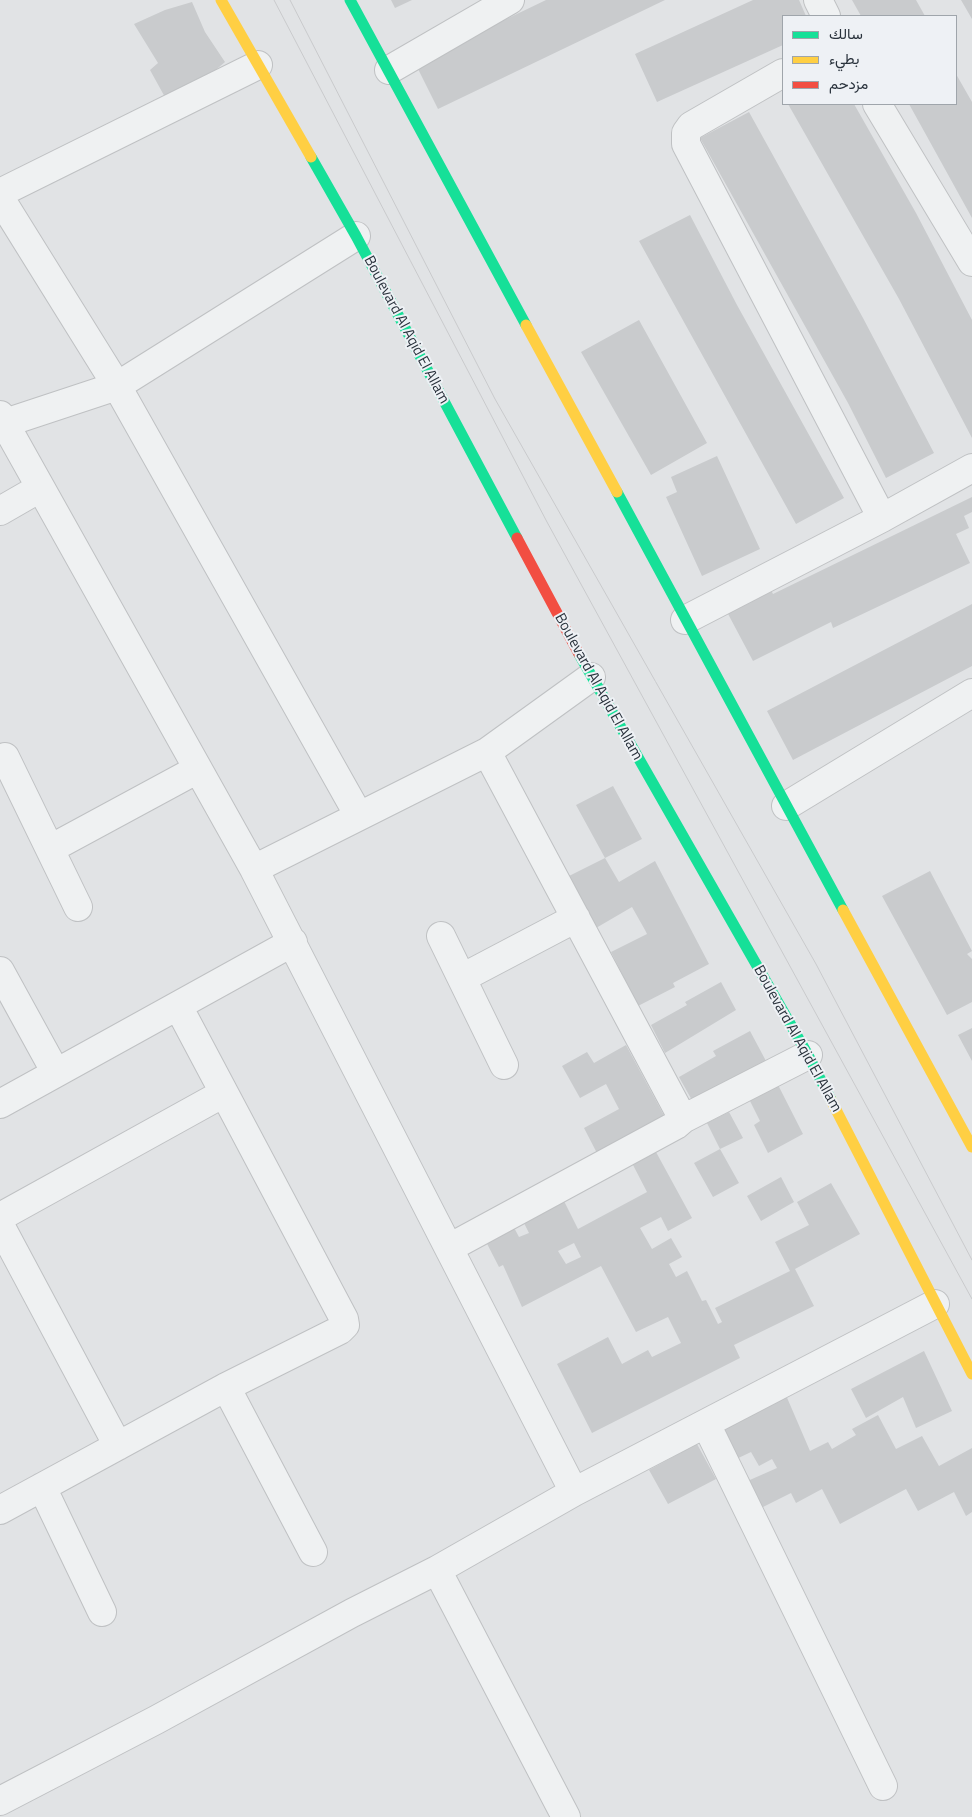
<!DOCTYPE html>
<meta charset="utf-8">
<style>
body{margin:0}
#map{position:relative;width:972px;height:1817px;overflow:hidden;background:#e1e3e5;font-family:"Titillium Web",Vazirmatn,sans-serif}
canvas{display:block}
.legend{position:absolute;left:782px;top:15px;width:175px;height:90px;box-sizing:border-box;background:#eef1f5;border:1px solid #9fa5ab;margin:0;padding:6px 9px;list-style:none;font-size:15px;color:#29323c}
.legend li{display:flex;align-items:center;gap:10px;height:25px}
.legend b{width:25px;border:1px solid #9fa5ab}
</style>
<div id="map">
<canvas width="972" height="1817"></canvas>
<ul class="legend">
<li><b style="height:6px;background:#16e098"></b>سالك</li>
<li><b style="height:6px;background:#ffcf43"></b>بطيء</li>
<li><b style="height:6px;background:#f24e42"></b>مزدحم</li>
</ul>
</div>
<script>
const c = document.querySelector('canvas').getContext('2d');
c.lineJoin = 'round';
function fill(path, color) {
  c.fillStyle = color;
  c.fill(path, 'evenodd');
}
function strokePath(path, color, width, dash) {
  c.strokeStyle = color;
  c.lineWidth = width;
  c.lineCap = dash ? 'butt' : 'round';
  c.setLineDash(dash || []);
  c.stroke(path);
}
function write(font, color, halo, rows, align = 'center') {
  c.font = font + ' "Titillium Web",sans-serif';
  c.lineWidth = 4;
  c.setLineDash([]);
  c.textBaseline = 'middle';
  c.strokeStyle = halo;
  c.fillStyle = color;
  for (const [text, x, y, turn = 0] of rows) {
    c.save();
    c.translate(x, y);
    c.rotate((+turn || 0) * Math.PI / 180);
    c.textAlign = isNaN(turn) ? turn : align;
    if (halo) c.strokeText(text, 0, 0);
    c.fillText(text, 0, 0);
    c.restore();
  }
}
const building = new Path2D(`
 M391 0H412L395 8Z
 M546 0H665L438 109 415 63Z
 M753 0H799L806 16H783V45L657 102 635 54Z
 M852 0H916L925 16H861Z
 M961 0H972V19Z
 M192 2 205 32 225 62 198 85 166 99 150 70 158 63 134 24 165 10Z
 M956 74 972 102V218L909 104H956Z
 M788 104H854L916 213 972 320V438L899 299Z
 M749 112 863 318 934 453 886 478 848 403 700 138Z
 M690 215 737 305 844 498 796 524 639 241Z
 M639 320 707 443 651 475 581 352Z
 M717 456 760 549 702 576 666 497 677 492 671 477Z
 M972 497V512L964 516 969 528 956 534 970 563 833 628 831 622 753 661 727 612 771 590 773 594Z
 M972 604V666L793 760 767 711Z
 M613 786 642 839 605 858 576 805Z
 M605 858 619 882 655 861 709 964 673 983 675 987 638 1006 611 952 647 934 645 930 632 907 596 928 569 876Z
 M930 871 972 951 967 954 972 959V1002L947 1015 882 896Z
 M721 982 736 1010 665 1053 651 1025 687 1005 685 1002Z
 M972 1028V1061L958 1035Z
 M750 1031 766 1061 693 1102 679 1077 716 1056 713 1051Z
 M626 1045 667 1121 599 1157 584 1128 619 1109 606 1084 580 1098 562 1066 587 1052 594 1063Z
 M774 1077 803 1134 768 1153 754 1125 760 1121 745 1091Z
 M729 1112 743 1138 720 1149 739 1183 713 1197 694 1163 720 1149 707 1123Z
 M656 1152 692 1218 668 1231 661 1217 640 1228 652 1249 671 1238 682 1257 669 1264 676 1277 687 1271 702 1301 706 1300 718 1324 722 1322 715 1308 790 1271 775 1242 809 1225 797 1202 831 1183 860 1234 795 1269 814 1306 734 1345 740 1358 592 1433 557 1364 608 1337 622 1364 648 1350 652 1357 681 1343 668 1317 636 1332 601 1266 522 1307 503 1265 499 1267 482 1234 510 1220 519 1237 529 1233 522 1219 562 1197 578 1229 647 1192 633 1165ZM574 1243 581 1257 566 1264 558 1251Z
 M781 1177 794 1202 761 1221 747 1196Z
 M924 1351 952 1411 916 1428 903 1397 866 1418 851 1389Z
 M785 1393 810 1451 828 1442 832 1449 856 1435 852 1429 878 1415 896 1449 922 1436 939 1466 972 1448V1512L966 1516 954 1492 918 1511 906 1489 840 1524 822 1489 796 1503 791 1493 757 1510 743 1483 777 1468 772 1459 759 1466 751 1452 730 1462 715 1431Z
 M697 1444 716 1479 668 1504 649 1470Z`);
const street = new Path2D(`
 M818 0 826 16
 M389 70 510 0
 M783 73 691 126 686 133V144L882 518
 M877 104 972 262
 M0 193 258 65
 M0 198 117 386 359 816
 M0 415 254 869 574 1492
 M5 423 117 386 356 236
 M0 511 40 488
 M685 620 882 518 972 468
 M487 752 683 1119
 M5 757 78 907
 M786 806 972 693
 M50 849 198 769
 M254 869 487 752 591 677
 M441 936 504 1065
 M0 971 56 1073
 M462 978 576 918
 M0 1104 293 942
 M0 1217 224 1093
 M0 1225 118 1446
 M449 1248 676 1125 683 1119 808 1055
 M226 1387 313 1552
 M706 1424 883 1786
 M42 1487 102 1612
 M0 1510 226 1387 340 1330 345 1325 344 1319 178 1006
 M437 1570 566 1817
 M0 1801 156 1720 352 1613 437 1570 574 1492 935 1304`);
const fast = new Path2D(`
 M350 0 526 325
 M311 157 356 236 517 538
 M617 492 843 910
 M579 654 808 1055 831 1100`);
const slow = new Path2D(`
 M221 0 311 157
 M526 325 617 492
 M843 910 972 1147
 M831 1100 972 1374`);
const jam = new Path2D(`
 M517 538 579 654`);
const tram = new Path2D(`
 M274 0 547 522 972 1299
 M290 0 495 399 816 964 972 1260`);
const streetNames = [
 ["Boulevard Al Aqid El Allam",406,330,62],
 ["Boulevard Al Aqid El Allam",598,687,61],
 ["Boulevard Al Aqid El Allam",797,1039,61]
];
fill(building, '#c9cbcd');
strokePath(street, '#bfc1c3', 30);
strokePath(street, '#eff1f2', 28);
strokePath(fast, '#16e098', 11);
strokePath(slow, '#ffcf43', 11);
strokePath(jam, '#f24e42', 11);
strokePath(tram, '#c9cacc', 1);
write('15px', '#29323c', '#eef1f5', streetNames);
</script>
